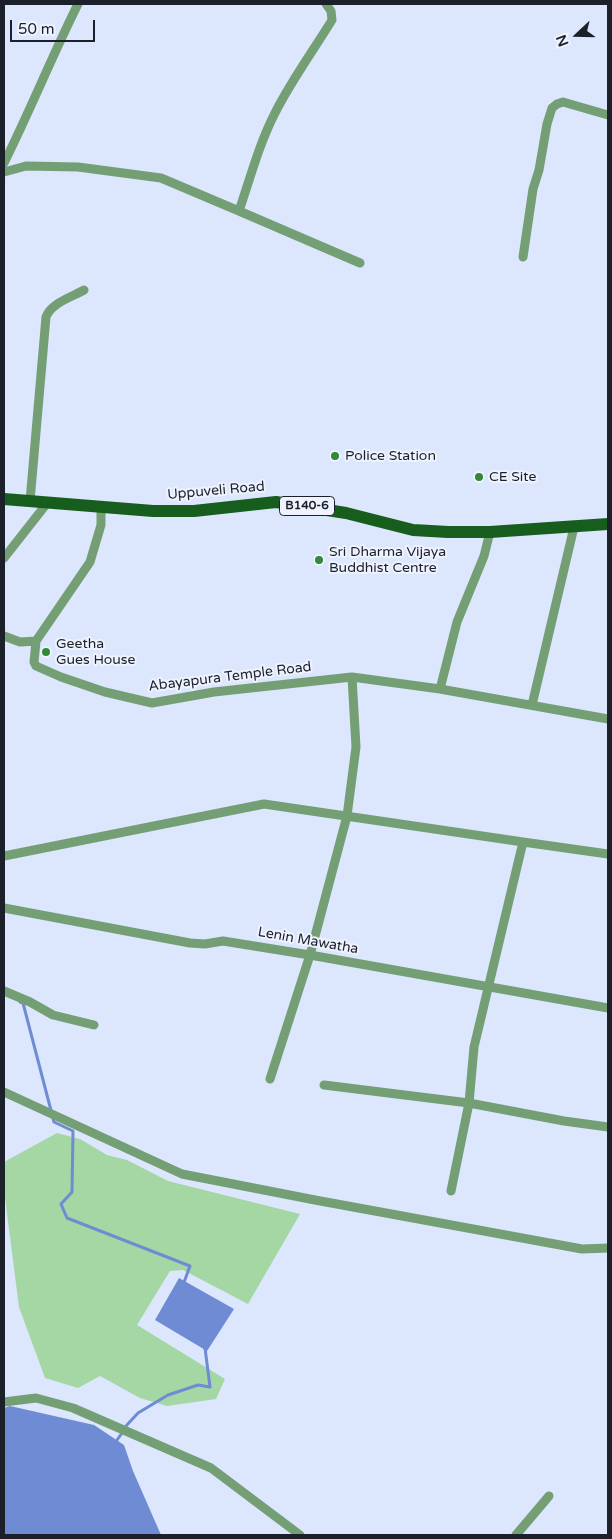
<!DOCTYPE html>
<style>
body{margin:0}
#map{position:relative;width:612px;height:1539px;overflow:hidden;background:#dce6fc;font-family:"Varela Round",sans-serif}
canvas{display:block}
.frame{position:absolute;inset:0;border:5px solid #1c202b;pointer-events:none}
.north{position:absolute;left:552px;top:10px;width:50px;height:50px;-webkit-text-stroke:4px #eef3ff;paint-order:stroke;rotate:249deg;font-size:14px;font-weight:700;line-height:20px;text-align:center;color:#1c202b}
.north::after{content:'';display:block;margin:auto;width:18px;height:22px;background:#1c202b;clip-path:polygon(50% 0,100% 100%,50% 72%,0 100%)}
.scale{position:absolute;left:10px;top:20px;width:85px;height:22px;box-sizing:border-box;border:2px solid #1c202b;border-top:0;padding-left:6px;font-size:15px;line-height:18px;white-space:nowrap;color:#1c202b;-webkit-text-stroke:4px #eef3ff;paint-order:stroke}
</style>
<div id="map">
<canvas width="612" height="1539"></canvas>
<div class="frame"></div>
<div class="north">N</div>
<div class="scale">50 m</div>
</div>
<script>
const c = document.querySelector('canvas').getContext('2d');
c.lineJoin = 'round';
function fill(path, color) {
  c.fillStyle = color;
  c.fill(path, 'evenodd');
}
function strokePath(path, color, width, dash) {
  c.strokeStyle = color;
  c.lineWidth = width;
  c.lineCap = dash ? 'butt' : 'round';
  c.setLineDash(dash || []);
  c.stroke(path);
}
function write(font, color, halo, rows, align = 'center') {
  c.font = font + ' "Varela Round",sans-serif';
  c.lineWidth = 4;
  c.setLineDash([]);
  c.textBaseline = 'middle';
  c.strokeStyle = halo;
  c.fillStyle = color;
  for (const [text, x, y, turn = 0] of rows) {
    c.save();
    c.translate(x, y);
    c.rotate((+turn || 0) * Math.PI / 180);
    c.textAlign = isNaN(turn) ? turn : align;
    if (halo) c.strokeText(text, 0, 0);
    c.fillText(text, 0, 0);
    c.restore();
  }
}
const green = new Path2D(`
 M57 1133 80 1139 107 1155 127 1160 168 1181 300 1214 248 1304 183 1270 170 1271 137 1325 225 1379 216 1399 167 1406 140 1398 100 1376 78 1388 45 1378 19 1307 4 1190V1162Z`);
const water = new Path2D(`
 M179 1278 234 1309 207 1351 155 1320Z
 M10 1406 94 1425 124 1445 133 1471 161 1535H4V1408Z`);
const stream = new Path2D(`
 M20 1002 23 1003 54 1122 73 1131 72 1192 61 1204 67 1218 190 1266 183 1285
 M126 1426 138 1413 168 1395 198 1385 210 1387 205 1348
 M117 1440 122 1433`);
const street = new Path2D(`
 M326 4 331 11 332 20C313 51 291 81 275 113 259 144 250 179 239 211L360 263
 M4 163C30 111 52 56 78 4
 M4 172 26 166 78 167 161 178 239 211
 M523 257 533 189 539 170 547 124 552 108 557 104 563 102 608 115
 M30 501 46 317C51 303 72 297 84 290
 M101 507V525L90 562 36 641 34 662 36 666 61 677 105 692 152 703 214 692 352 677 440 689 608 719
 M4 558 48 502
 M4 636 20 642 36 641
 M440 689 457 622 484 556 490 532
 M532 705 574 527
 M523 842 608 854
 M4 856 264 804 523 842 474 1047 469 1103 451 1191
 M4 908 190 943 205 944 223 941 310 955 608 1008
 M4 991 30 1002 53 1015 94 1025
 M270 1079 310 955 347 816 356 747 352 677
 M324 1085 469 1103 564 1121 608 1127
 M4 1092 182 1174 315 1200 582 1249 608 1248
 M4 1402 36 1398 73 1408 211 1468 300 1535
 M516 1535 549 1496`);
const primary = new Path2D(`
 M4 499 153 511H194L276 502 346 513 413 530 448 532H490L608 524`);
const markers = [
 [335,456,5,"#328a39"],
 [479,477,5,"#328a39"],
 [319,560,5,"#328a39"],
 [46,652,5,"#328a39"]
];
const shields = [
 [307,506,55]
];
const shieldNames = [
 ["B140-6",307,506]
];
const poiNames = [
 ["Police Station",345,456],
 ["CE Site",489,477],
 ["Sri Dharma Vijaya",329,552],
 ["Buddhist Centre",329,568],
 ["Geetha",56,644],
 ["Gues House",56,660]
];
const streetNames = [
 ["Uppuveli Road",216,491,-5],
 ["Abayapura Temple Road",230,677,-7],
 ["Lenin Mawatha",308,941,10]
];
fill(green, '#a5d7a4');
fill(water, '#6e8bd4');
strokePath(stream, '#6e8bd4', 3);
strokePath(street, '#749f74', 9);
strokePath(primary, '#175d1e', 12);
for (const [x, y, r, color] of markers) {
  const dot = new Path2D();
  dot.arc(x, y, r, 0, 2 * Math.PI);
  c.fillStyle = color;
  c.fill(dot);
  strokePath(dot, '#eef3ff', 2);
}
for (const [x, y, w] of shields) {
  const box = new Path2D();
  box.roundRect(x - w / 2, y - 9.5, w, 19, 4);
  c.fillStyle = '#eef3ff';
  c.fill(box);
  strokePath(box, '#1c202b', 1);
}
write('bold 12px', '#1c202b', null, shieldNames);
write('14px', '#1c202b', '#eef3ff', poiNames, 'left');
write('14px', '#1c202b', '#eef3ff', streetNames);
</script>
